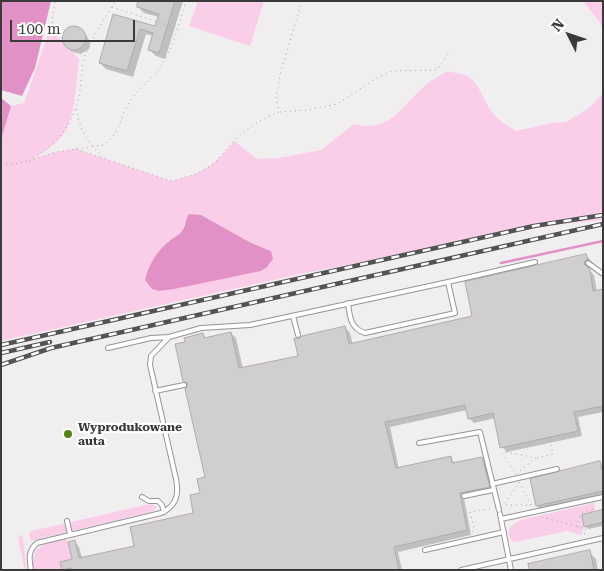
<!DOCTYPE html>
<style>
body{margin:0}
#map{position:relative;width:604px;height:571px;overflow:hidden;background:#f1eef0;font-family:"Roboto Serif",serif}
canvas{display:block}
.frame{position:absolute;inset:0;border:2px solid #3b3a3b;pointer-events:none}
.north{position:absolute;left:544px;top:10px;width:50px;height:50px;-webkit-text-stroke:4px #fff;paint-order:stroke;rotate:311deg;font-size:14px;font-weight:700;line-height:20px;text-align:center;color:#3b3a3b}
.north::after{content:'';display:block;margin:auto;width:18px;height:22px;background:#3b3a3b;clip-path:polygon(50% 0,100% 100%,50% 72%,0 100%)}
.scale{position:absolute;left:10px;top:20px;width:125px;height:22px;box-sizing:border-box;border:2px solid #3b3a3b;border-top:0;padding-left:6px;font-size:15px;line-height:18px;white-space:nowrap;color:#3b3a3b;-webkit-text-stroke:4px #fff;paint-order:stroke}
</style>
<div id="map">
<canvas width="604" height="571"></canvas>
<div class="frame"></div>
<div class="north">N</div>
<div class="scale">100 m</div>
</div>
<script>
const c = document.querySelector('canvas').getContext('2d');
c.lineJoin = 'round';
function fill(path, color) {
  c.fillStyle = color;
  c.fill(path, 'evenodd');
}
function strokePath(path, color, width, dash) {
  c.strokeStyle = color;
  c.lineWidth = width;
  c.lineCap = dash ? 'butt' : 'round';
  c.setLineDash(dash || []);
  c.stroke(path);
}
function write(font, color, halo, rows, align = 'center') {
  c.font = font + ' "Roboto Serif",serif';
  c.lineWidth = 4.5;
  c.setLineDash([]);
  c.textBaseline = 'middle';
  c.strokeStyle = halo;
  c.fillStyle = color;
  for (const [text, x, y, turn = 0] of rows) {
    c.save();
    c.translate(x, y);
    c.rotate((+turn || 0) * Math.PI / 180);
    c.textAlign = isNaN(turn) ? turn : align;
    if (halo) c.strokeText(text, 0, 0);
    c.fillText(text, 0, 0);
    c.restore();
  }
}
const green = new Path2D(`
 M198 1H264L250 46 189 26Z
 M583 1H603V29L598 20Z
 M50 29 79 59C76 81 76 116 63 135 56 144 42 153 32 159L56 152 76 149 171 181C202 174 215 166 234 141L257 159 279 158 321 150 354 124C397 135 405 95 436 78 439 76 443 73 447 72 450 71 455 73 458 73 479 76 481 98 492 112 498 120 508 126 516 131L551 123 566 122 588 109 603 93V226L601 220 552 225 300 274 1 341V140L11 106 24 103ZM185 222 267 249 270 251 271 263 261 271 159 291 152 262 169 240C177 238 184 230 185 222Z
 M594 503 595 512 582 515 584 527 581 535 567 531 516 542 512 541 508 534 511 526 520 520Z
 M150 504 157 507 154 511 31 541 29 535 31 531Z
 M22 534C25 546 24 557 27 570H25L18 538Z
 M65 538 68 542 72 559 60 562 62 570H33L32 564 36 550 50 541Z`);
const water = new Path2D(`
 M1 1H51L35 68 22 96 1 90Z
 M1 98 11 106 1 140Z
 M189 214 201 215 251 243 271 251 273 259 267 267 261 271 174 289 159 291 152 289 145 280C148 266 157 251 168 242 172 238 177 237 181 232 186 227 185 220 189 214Z`);
const shadow = new Path2D(`
 M140 1H183L165 59 156 56 150 50 154 36 146 34 133 77 106 69 100 63 114 15 156 28 159 17 144 13 138 7Z
 M72 28 82 31 87 36 90 43 89 49 81 54 72 52 67 46 63 39 65 31Z
 M586 255 591 261 592 265 589 266V270L594 275 597 292 603 290V412L578 417 582 436 507 452 502 447 496 418 474 423 469 418 467 410 390 427 399 469 450 458 455 463 482 458 487 463 494 492 464 498 471 535 398 552 402 570 63 569 73 560 74 541 79 547 82 558 135 547 195 514 206 478 188 385 184 381 203 335 207 339 231 333 236 338 243 369 299 357V340L345 327 350 333 353 345 473 317Z
 M599 463 603 466V497L542 511 537 506Z
 M601 512 603 513V526L588 529 585 526Z
 M589 552 596 559 598 570H530Z`);
const stream = new Path2D(`
 M501 263 603 241`);
const building = new Path2D(`
 M138 1H175L159 53 148 50 153 33 140 29 127 71 99 63 113 14 155 26 159 14 137 7Z
 M62 38a12 12 0 1 1 24 0a12 12 0 1 1-24 0Z
 M586 254 588 259 585 261 584 264 590 269 593 291 603 289V406L574 412 578 431 500 448 493 413 468 419 465 405 385 422 396 468 451 456 452 463 482 457 490 487 460 493 467 530 394 547 399 570H72L71 568 62 570 60 562 72 559 68 542 75 540 79 558 134 546 130 527 193 513 190 495 200 493 197 479 205 477 185 389 188 384 183 381 175 344 185 342 184 338 203 333 204 338 231 332 239 368 298 356 294 338 298 339 302 336 345 326 349 344 472 316 465 282Z
 M600 461 603 474V491L536 506 530 479Z
 M602 510 603 522 584 527 582 515Z
 M590 550 594 570H529L528 564Z`);
const path = new Path2D(`
 M112 7 176 28
 M53 28 52 20 55 1
 M76 109C80 129 87 143 103 156
 M280 112 307 110 337 104 377 78 392 71 437 70 448 54
 M76 149 171 181C183 178 196 175 207 168 219 161 225 150 234 141 247 128 263 118 279 112L276 97 281 71 302 1
 M33 158C59 144 75 120 80 91 82 80 81 66 85 56 92 37 105 19 115 1
 M29 161 56 152 103 145C121 134 119 119 129 103 137 90 150 81 159 69 173 50 179 23 186 1
 M1 163 15 164 28 161
 M506 452 536 458 516 474 502 453Z
 M537 458 553 454 549 437
 M519 482 531 505H504Z
 M542 517 586 529 584 535
 M578 527C578 513 582 512 595 509
 M472 532 474 528 470 512 493 508
 M426 569V570`);
const service = new Path2D(`
 M588 263 603 274
 M448 282 535 262
 M293 316 298 335
 M108 348 151 338 169 337
 M155 391 184 385
 M419 443 480 432 499 510
 M492 484 557 469
 M464 496 493 490
 M142 497 149 501H158L162 505 164 512
 M500 514 511 570
 M501 519 603 497
 M67 521 70 534
 M425 550 504 532
 M31 570C29 558 28 551 37 543L161 513C177 506 179 494 176 479L150 365 151 356 169 337 201 328 250 325 448 282 455 313 365 333C350 328 350 317 348 303
 M461 570 603 538`);
const rail = new Path2D(`
 M1 345 534 226 603 215
 M1 353 50 342
 M1 365 51 348 603 224`);
const markers = [
 [68,434,5,"#568414"]
];
const poiNames = [
 ["Wyprodukowane",78,427],
 ["auta",78,441]
];
fill(green, '#facee9');
fill(water, '#e291c6');
fill(shadow, '#0003');
strokePath(stream, '#e291c6', 2.5);
fill(building, '#d1ced0');
strokePath(building, '#aeabad', 1);
strokePath(service, '#979496', 6);
strokePath(path, '#a3a1a3', 1, [1, 4]);
strokePath(service, '#fff', 4);
strokePath(rail, '#545354', 4.5);
strokePath(rail, '#fff', 2.5, [8]);
for (const [x, y, r, color] of markers) {
  const dot = new Path2D();
  dot.arc(x, y, r, 0, 2 * Math.PI);
  c.fillStyle = color;
  c.fill(dot);
  strokePath(dot, '#fff', 2);
}
write('bold 12px', '#3b3a3b', '#fff', poiNames, 'left');
</script>
